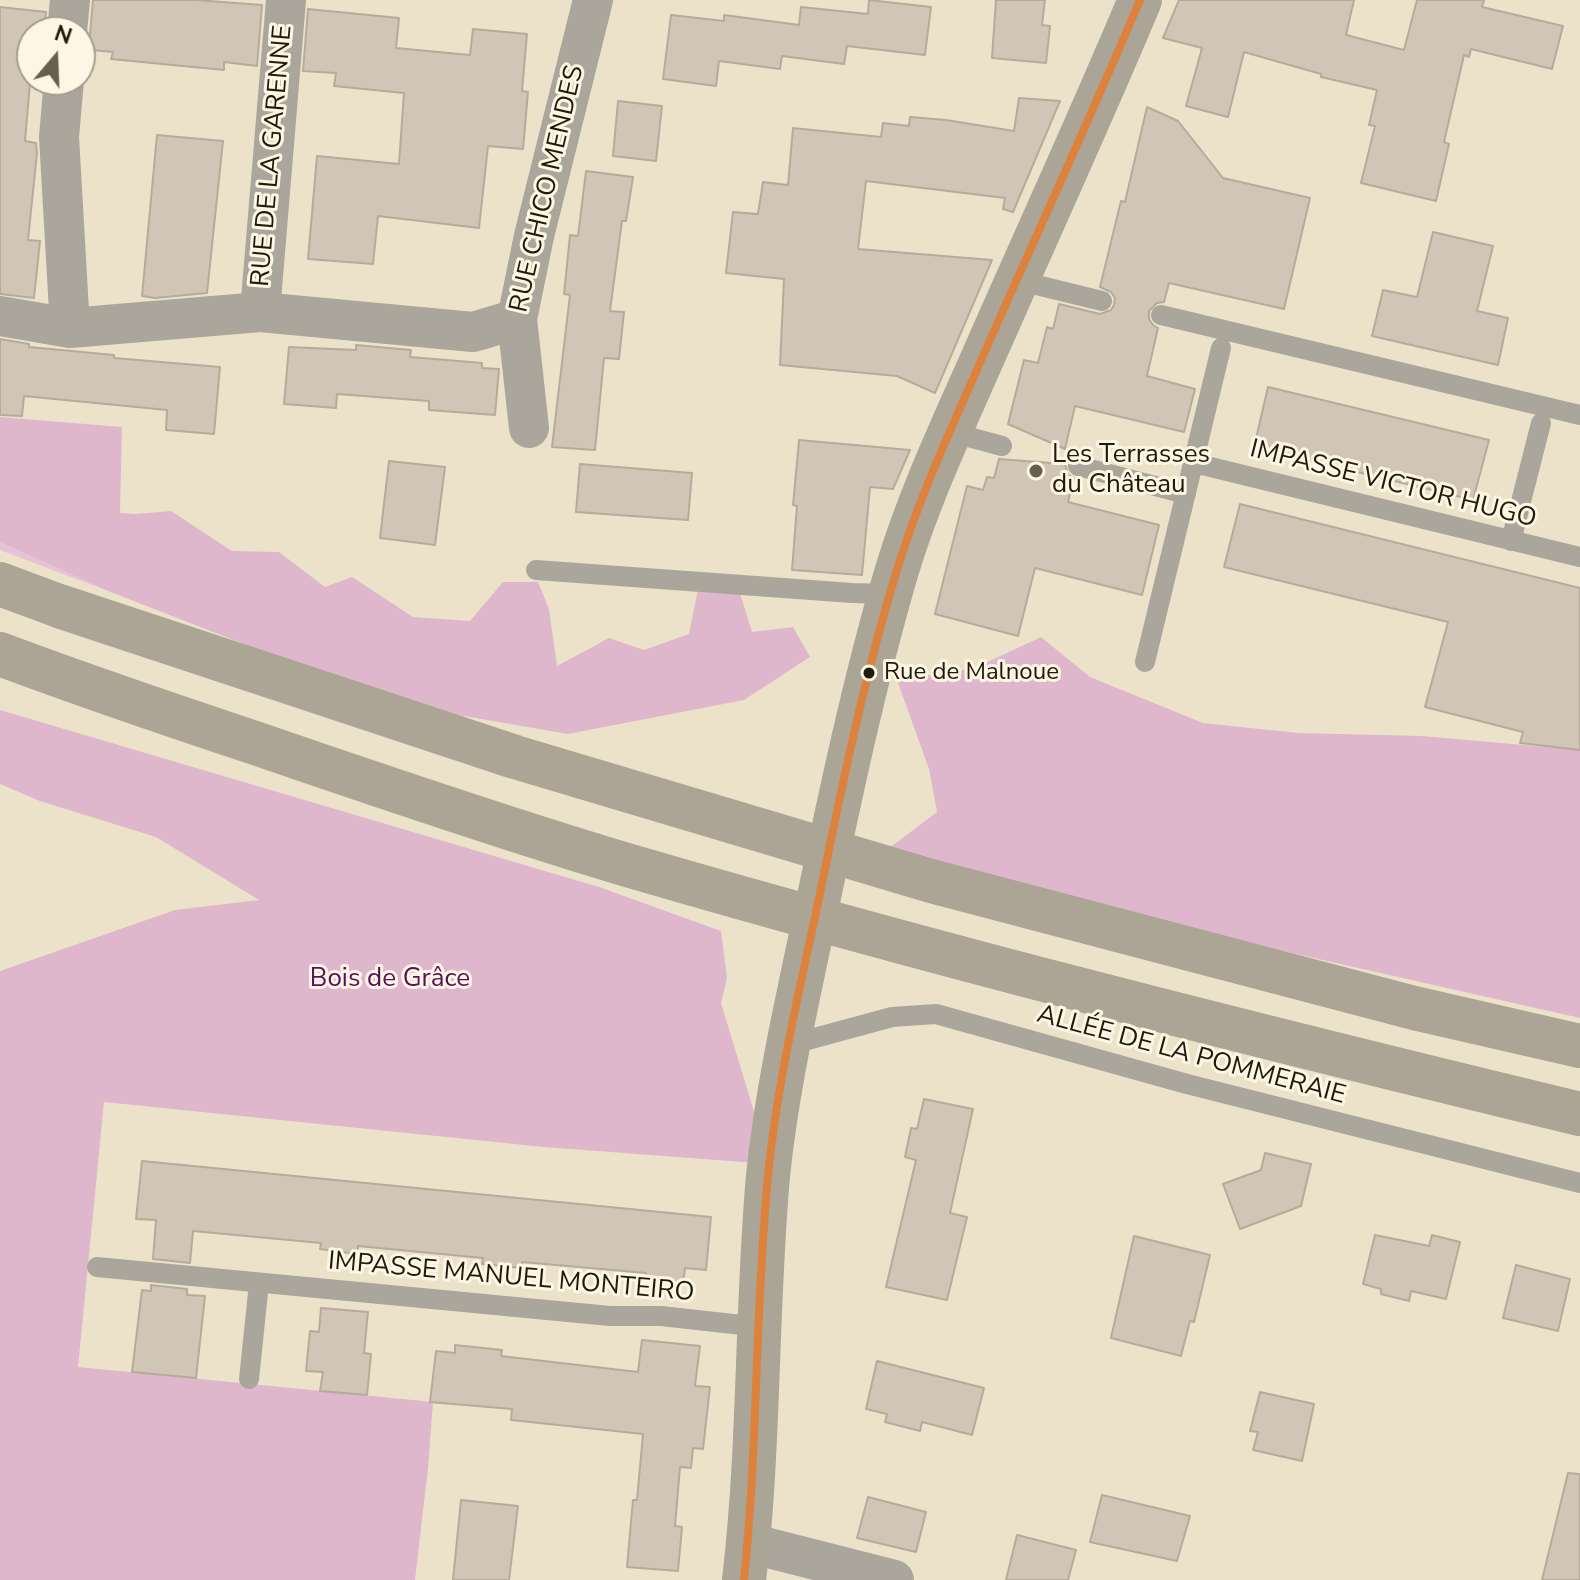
<!DOCTYPE html>
<meta charset="utf-8">
<style>
body{margin:0}
#map{position:relative;width:1580px;height:1580px;overflow:hidden;background:#ece2ca;font-family:"Nunito Sans",sans-serif}
canvas{display:block}
.north{position:absolute;left:16px;top:16px;width:80px;height:80px;box-sizing:border-box;background:#fdf6e5;border:2px solid #a59e8d;border-radius:50%;rotate:19deg;font-size:22px;font-weight:700;line-height:32px;text-align:center;color:#201a09}
.north::after{content:'';display:block;margin:auto;width:28px;height:36px;background:#67604d;clip-path:polygon(50% 0,100% 100%,50% 72%,0 100%)}
</style>
<div id="map">
<canvas width="1580" height="1580"></canvas>
<div class="north">N</div>
</div>
<script>
const c = document.querySelector('canvas').getContext('2d');
c.lineJoin = 'round';
function fill(path, color) {
  c.fillStyle = color;
  c.fill(path, 'evenodd');
}
function strokePath(path, color, width, dash) {
  c.strokeStyle = color;
  c.lineWidth = width;
  c.lineCap = dash ? 'butt' : 'round';
  c.setLineDash(dash || []);
  c.stroke(path);
}
function write(font, color, halo, rows, align = 'center') {
  c.font = font + ' "Nunito Sans",sans-serif';
  c.lineWidth = 6;
  c.setLineDash([]);
  c.textBaseline = 'middle';
  c.strokeStyle = halo;
  c.fillStyle = color;
  for (const [text, x, y, turn = 0] of rows) {
    c.save();
    c.translate(x, y);
    c.rotate((+turn || 0) * Math.PI / 180);
    c.textAlign = isNaN(turn) ? turn : align;
    if (halo) c.strokeText(text, 0, 0);
    c.fillText(text, 0, 0);
    c.restore();
  }
}
const green = new Path2D(`
 M0 542 108 591 0 550Z`);
const forest = new Path2D(`
 M0 417 122 427 120 513 135 514 171 511 232 551 279 552 325 587 352 577 413 617 470 621 503 582H538L549 609 557 666 609 638 644 650 689 634 700 579 737 584 752 632 793 627 810 657 744 700 568 734 435 711 267 653 108 591 0 542Z
 M1041 637 1090 677 1203 723 1298 733 1422 736 1580 750V1018L1296 954 884 852 937 812 929 769 897 680 975 668Z
 M0 710 599 887 721 931 727 978 721 1003 770 1164 544 1147 104 1102 78 1367 433 1402 428 1468 415 1580H0V971L175 910 259 900 156 837 40 801 0 784Z`);
const building = new Path2D(`
 M93 0H196L262 5 257 66 224 62V70L111 59 113 52 81 49 86 45 90 35Z
 M869 0 931 7 925 55 847 46 844 64 782 56 780 69 719 61 716 86 663 79 671 15 724 21V15L799 25 801 7 868 14Z
 M996 0H1045L1042 25 1050 26 1046 63 992 58Z
 M1179 0H1354L1346 35 1404 50 1417 0H1484L1482 7 1563 26 1552 69 1471 49 1469 57 1464 55 1444 142 1449 144 1436 201 1361 183 1375 126 1369 125 1377 90 1321 77V74L1244 52 1228 117 1186 106 1202 48 1163 38Z
 M0 7 46 12 44 32H32V60L25 141 36 143 37 153 28 240 40 241 34 298 0 294Z
 M308 9 399 18 396 48 470 55 473 29 527 34 522 91 528 92 523 149 488 146 479 228 378 216 373 264 308 259 317 156 399 164 404 93 334 86 336 73 303 71Z
 M1019 98 1060 101 1013 212 1003 209 1005 198 866 181 858 249 992 260 935 393 897 376 780 365 784 279 726 273 733 212 758 214 763 182 788 185 793 128 881 137 883 123 909 126 910 117 946 120 1014 131Z
 M618 101 662 106 656 161 613 156Z
 M1147 107 1178 121 1223 178 1310 198 1284 309 1169 283 1164 302 1157 303 1149 311V319L1153 325 1158 328 1147 376 1195 389 1184 432 1075 406 1065 449 1008 424 1024 360 1038 363 1047 327 1053 329 1059 304 1100 314 1111 310 1114 305 1115 298 1111 292 1100 287 1121 201 1125 202Z
 M157 135 223 141 207 293 155 298 142 296Z
 M586 171 633 177 626 221H622L610 311 624 312 619 359 604 358 595 450 552 447 570 295 564 294 570 235 578 236Z
 M1433 232 1493 246 1477 311 1508 318 1498 365 1372 336 1383 290 1417 297Z
 M0 339 29 344V347L114 355V358L220 367 214 434 166 430 167 410 24 396 22 416 0 415Z
 M356 345 411 350 410 357 482 363V368L499 369 495 415 429 410V401L337 394 336 408 284 404 289 347 356 350Z
 M1268 387 1489 440 1473 500 1254 447Z
 M799 440 910 450 893 489 870 487 862 575 792 570 797 506 793 505Z
 M999 459 1065 464 1068 475 1074 478 1068 502 1159 525 1142 595 1035 568 1018 636 935 614 967 486 983 490 987 477 994 478Z
 M389 461 445 467 435 545 380 538Z
 M580 464 692 473 688 520 576 512Z
 M1240 504 1580 588V750L1520 743 1523 732 1425 707 1448 622 1224 567Z
 M924 1099 973 1109 950 1213 967 1217 947 1300 886 1287 916 1160 905 1157 911 1128 917 1129Z
 M1265 1153 1311 1164 1301 1206 1240 1229 1223 1184 1261 1170Z
 M142 1161 711 1217 706 1270 685 1268 683 1283 646 1280V1273L522 1262V1268L482 1264 483 1258 358 1246 357 1254 320 1249 321 1243 193 1231 190 1263 153 1259 156 1220 136 1219Z
 M1375 1235 1429 1246 1432 1235 1460 1242 1446 1299 1411 1291 1409 1301 1381 1294V1289L1363 1284Z
 M1134 1236 1210 1255 1194 1322 1190 1321 1181 1356 1111 1338Z
 M1516 1265 1570 1279 1558 1331 1503 1318Z
 M151 1285 187 1289V1295L205 1296 196 1378 132 1372 142 1290 151 1291Z
 M321 1308 368 1312 364 1353 371 1354 367 1395 320 1391 323 1372 306 1371 310 1331 319 1332Z
 M642 1340 700 1346 695 1386 710 1387 703 1449 693 1448 691 1468 680 1467 675 1526 682 1527 678 1571 627 1567 633 1500H637L643 1434 511 1420 512 1409 430 1402 436 1351 455 1353V1345L502 1350 501 1356 638 1372Z
 M877 1361 984 1388 972 1435 922 1422 920 1431 885 1422 887 1414 866 1409Z
 M1260 1392 1314 1404 1302 1461 1253 1450 1258 1432 1250 1431Z
 M1568 1473 1580 1474V1580H1542Z
 M1102 1495 1190 1516 1177 1561 1090 1542Z
 M868 1497 926 1512 916 1552 857 1538Z
 M461 1500 518 1506 509 1580H453Z
 M1017 1535 1076 1550 1068 1580H1006Z`);
const service = new Path2D(`
 M1016 280 1102 301
 M1161 315 1580 415
 M950 432 1002 446
 M1194 463 1580 557
 M1078 466 1186 494
 M1511 541 1541 423
 M536 570 852 593 891 594
 M1145 662 1221 348
 M789 1045 892 1017 936 1014 1187 1084 1580 1183
 M97 1267 610 1316H661L760 1327
 M249 1379 259 1283`);
const minor = new Path2D(`
 M67 32 70 0
 M64 80 59 137 70 328
 M260 312 286 0
 M0 316 70 328 260 312 473 332 517 319
 M529 428 517 319 534 236 593 0
 M749 1543 894 1580`);
const secondary = new Path2D(`
 M744 1580C760 1446 756 1310 768 1176 777 1088 797 1002 815 916 839 801 864 682 897 570 920 494 955 421 987 348 1038 232 1091 117 1140 0`);
const trunk = new Path2D(`
 M0 584 59 606 515 757 931 881 1414 1008 1580 1046
 M0 654C85 686 171 715 258 744 380 786 503 828 627 865 942 957 1261 1037 1580 1114`);
const bus1 = new Path2D(`
 M744 1580C758 1446 755 1310 768 1176 777 1085 798 996 817 908 840 795 863 681 897 570 921 491 957 416 990 340 1040 227 1092 114 1140 0`);
const markers = [
 [1036,471,8,"#67604d"],
 [869,673,7,"#201a09"]
];
const busNames = [
 ["Rue de Malnoue",884,673]
];
const streetNames = [
 ["RUE DE LA GARENNE",273,156,-85],
 ["RUE CHICO MENDES",548,189,-77],
 ["IMPASSE VICTOR HUGO",1393,485,14],
 ["ALLÉE DE LA POMMERAIE",1191,1056,15],
 ["IMPASSE MANUEL MONTEIRO",511,1278,5]
];
const poiNames = [
 ["Les Terrasses",1052,456],
 ["du Château",1052,486]
];
const parkNames = [
 ["Bois de Grâce",390,980]
];
fill(green, '#e7c1d6');
fill(forest, '#deb7cd');
fill(building, '#d1c6b5');
strokePath(building, '#b6ab9a', 2);
strokePath(service, '#aba69b', 20);
strokePath(minor, '#aba69b', 40);
strokePath(secondary, '#aba597', 44);
strokePath(trunk, '#aca494', 44);
strokePath(bus1, '#dd823c', 8);
for (const [x, y, r, color] of markers) {
  const dot = new Path2D();
  dot.arc(x, y, r, 0, 2 * Math.PI);
  c.fillStyle = color;
  c.fill(dot);
  strokePath(dot, '#fdf6e5', 3);
}
write('24px', '#201a09', '#fdf6e5', busNames, 'left');
write('26px', '#201a09', '#fdf6e5', streetNames);
write('26px', '#201a09', '#fdf6e5', poiNames, 'left');
write('26px', '#5a0f5a', '#fdf6e5', parkNames);
</script>
